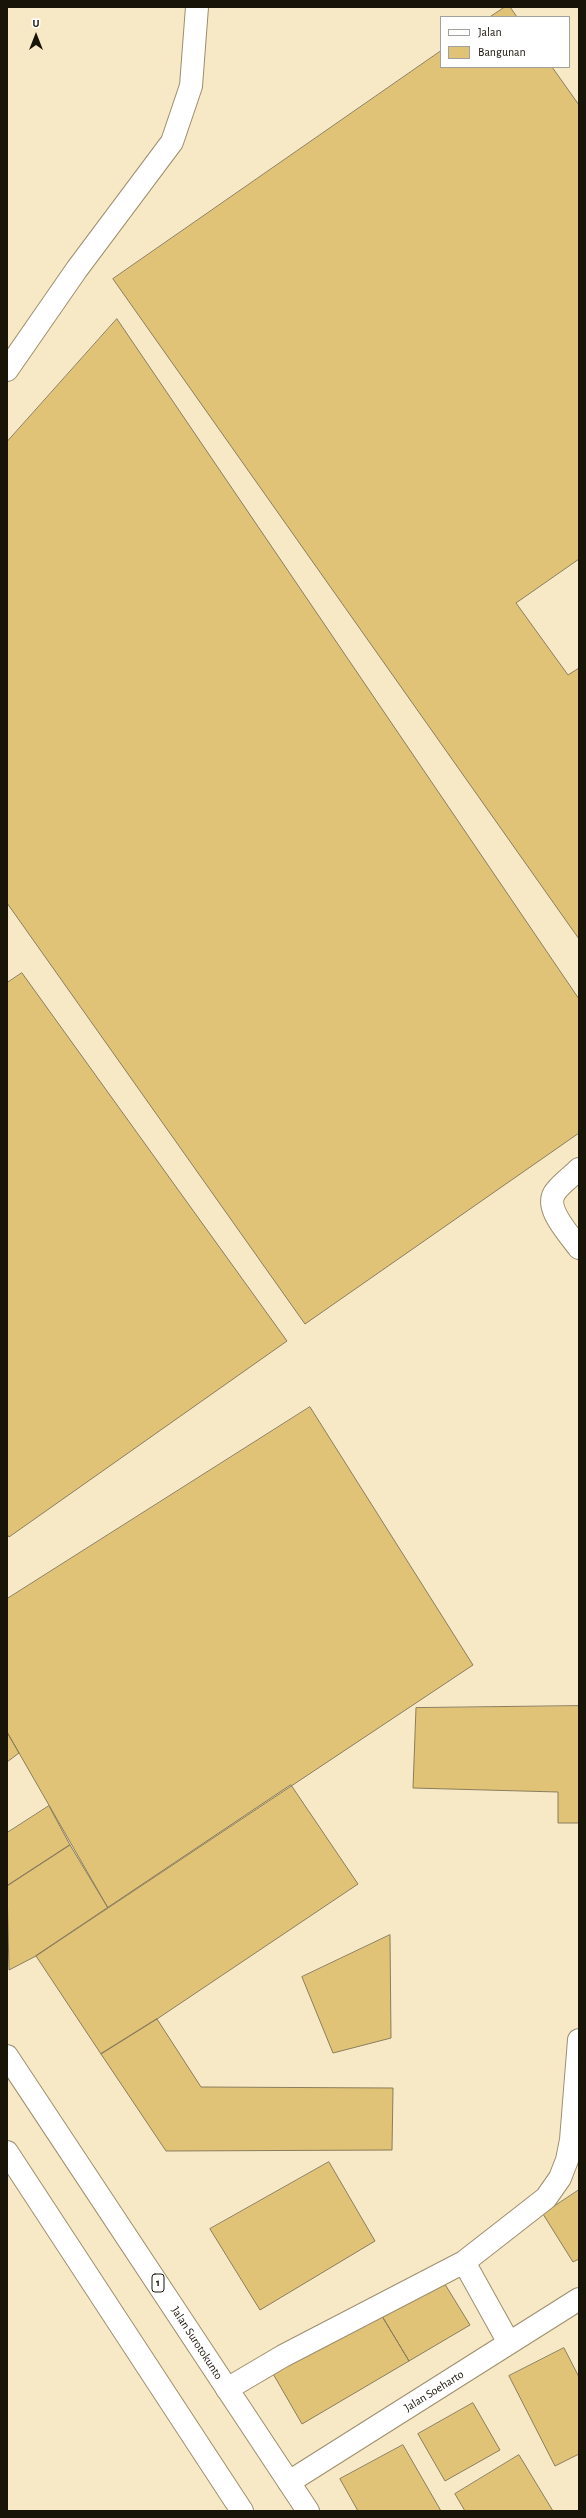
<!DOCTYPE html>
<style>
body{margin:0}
#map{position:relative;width:586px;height:2518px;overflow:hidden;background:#f8e9c6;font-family:"Alegreya Sans",sans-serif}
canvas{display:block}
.frame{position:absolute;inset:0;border:8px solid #191408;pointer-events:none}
.legend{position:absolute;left:440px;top:16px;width:130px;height:52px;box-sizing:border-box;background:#fff;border:1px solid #a3a19c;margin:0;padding:5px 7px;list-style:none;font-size:12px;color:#191408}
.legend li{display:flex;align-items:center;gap:8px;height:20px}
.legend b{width:20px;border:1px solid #a3a19c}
.north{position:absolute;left:16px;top:16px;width:40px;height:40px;-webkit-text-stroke:3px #fff;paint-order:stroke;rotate:0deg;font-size:11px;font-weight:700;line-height:16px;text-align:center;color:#191408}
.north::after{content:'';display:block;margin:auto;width:14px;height:18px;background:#191408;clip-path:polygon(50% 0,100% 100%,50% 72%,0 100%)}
</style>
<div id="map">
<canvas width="586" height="2518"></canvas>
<div class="frame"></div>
<ul class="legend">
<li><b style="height:5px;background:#fff"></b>Jalan</li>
<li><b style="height:11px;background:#e1c377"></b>Bangunan</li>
</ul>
<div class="north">U</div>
</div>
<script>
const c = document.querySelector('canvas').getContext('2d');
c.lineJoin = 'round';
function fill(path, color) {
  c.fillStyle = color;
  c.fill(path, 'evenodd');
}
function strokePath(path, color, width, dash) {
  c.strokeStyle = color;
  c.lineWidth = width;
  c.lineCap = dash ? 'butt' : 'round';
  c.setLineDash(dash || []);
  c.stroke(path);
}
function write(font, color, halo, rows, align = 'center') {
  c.font = font + ' "Alegreya Sans",sans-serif';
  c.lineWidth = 3;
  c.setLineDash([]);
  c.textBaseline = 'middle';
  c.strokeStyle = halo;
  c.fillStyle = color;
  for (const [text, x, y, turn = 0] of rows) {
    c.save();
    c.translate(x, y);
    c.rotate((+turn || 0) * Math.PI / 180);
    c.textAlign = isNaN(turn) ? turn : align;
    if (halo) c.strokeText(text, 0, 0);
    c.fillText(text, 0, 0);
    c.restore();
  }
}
const building = new Path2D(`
 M505 7H510L517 17H490Z
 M441 51V67H552L579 105V559L516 603 568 675 579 668V939L113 279Z
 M117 319 579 999V1133L305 1324 7 903V442Z
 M22 973 287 1341 9 1537 7 1534V983Z
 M310 1407 473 1665 108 1908 7 1732V1599Z
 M579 1706V1823H558V1792L413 1788 416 1708Z
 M7 1732 19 1753 7 1762Z
 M291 1785 358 1884 157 2019 101 2054 36 1956Z
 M49 1806 70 1845 7 1886V1833Z
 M70 1845 108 1908 36 1956 9 1970 7 1886Z
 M390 1935 391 2038 333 2053 302 1977Z
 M157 2019 201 2087 393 2088 392 2150 166 2151 101 2054Z
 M329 2162 375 2241 260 2310 210 2229Z
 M579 2190V2259L573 2262 543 2214Z
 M443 2281 470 2325 409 2361 382 2316Z
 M382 2316 409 2361 302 2424 272 2372Z
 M564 2348 579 2377V2454L555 2466 509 2376Z
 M473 2403 500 2450 445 2481 418 2434Z
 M403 2445 441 2511H358L340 2479Z
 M519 2455 553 2511H465L455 2494Z`);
const minor = new Path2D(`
 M7 370 77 269 172 142 191 86 197 7
 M579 1169C572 1176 562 1183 556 1191 542 1207 570 1235 579 1248
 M464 2262 509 2343
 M227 2389 283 2356 464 2262 546 2198 560 2178 567 2160 571 2140 579 2040
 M289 2482 579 2299`);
const major = new Path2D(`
 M7 2056 308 2511
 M7 2152 242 2511`);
const shields = [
 [158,2283,12]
];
const shieldNames = [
 ["1",158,2283]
];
const streetNames = [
 ["Jalan Surotokunto",197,2343,57],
 ["Jalan Soeharto",434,2391,-32]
];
fill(building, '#e1c377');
strokePath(building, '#8a7d5d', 1);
strokePath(minor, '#9d8f6e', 24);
strokePath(major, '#9d8f6e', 24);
strokePath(minor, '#fff', 22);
strokePath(major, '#fff', 22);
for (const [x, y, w] of shields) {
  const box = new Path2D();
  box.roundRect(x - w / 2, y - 9, w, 18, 3);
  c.fillStyle = '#fff';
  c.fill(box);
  strokePath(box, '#191408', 1);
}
write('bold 11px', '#191408', null, shieldNames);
write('12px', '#191408', '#fff', streetNames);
</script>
